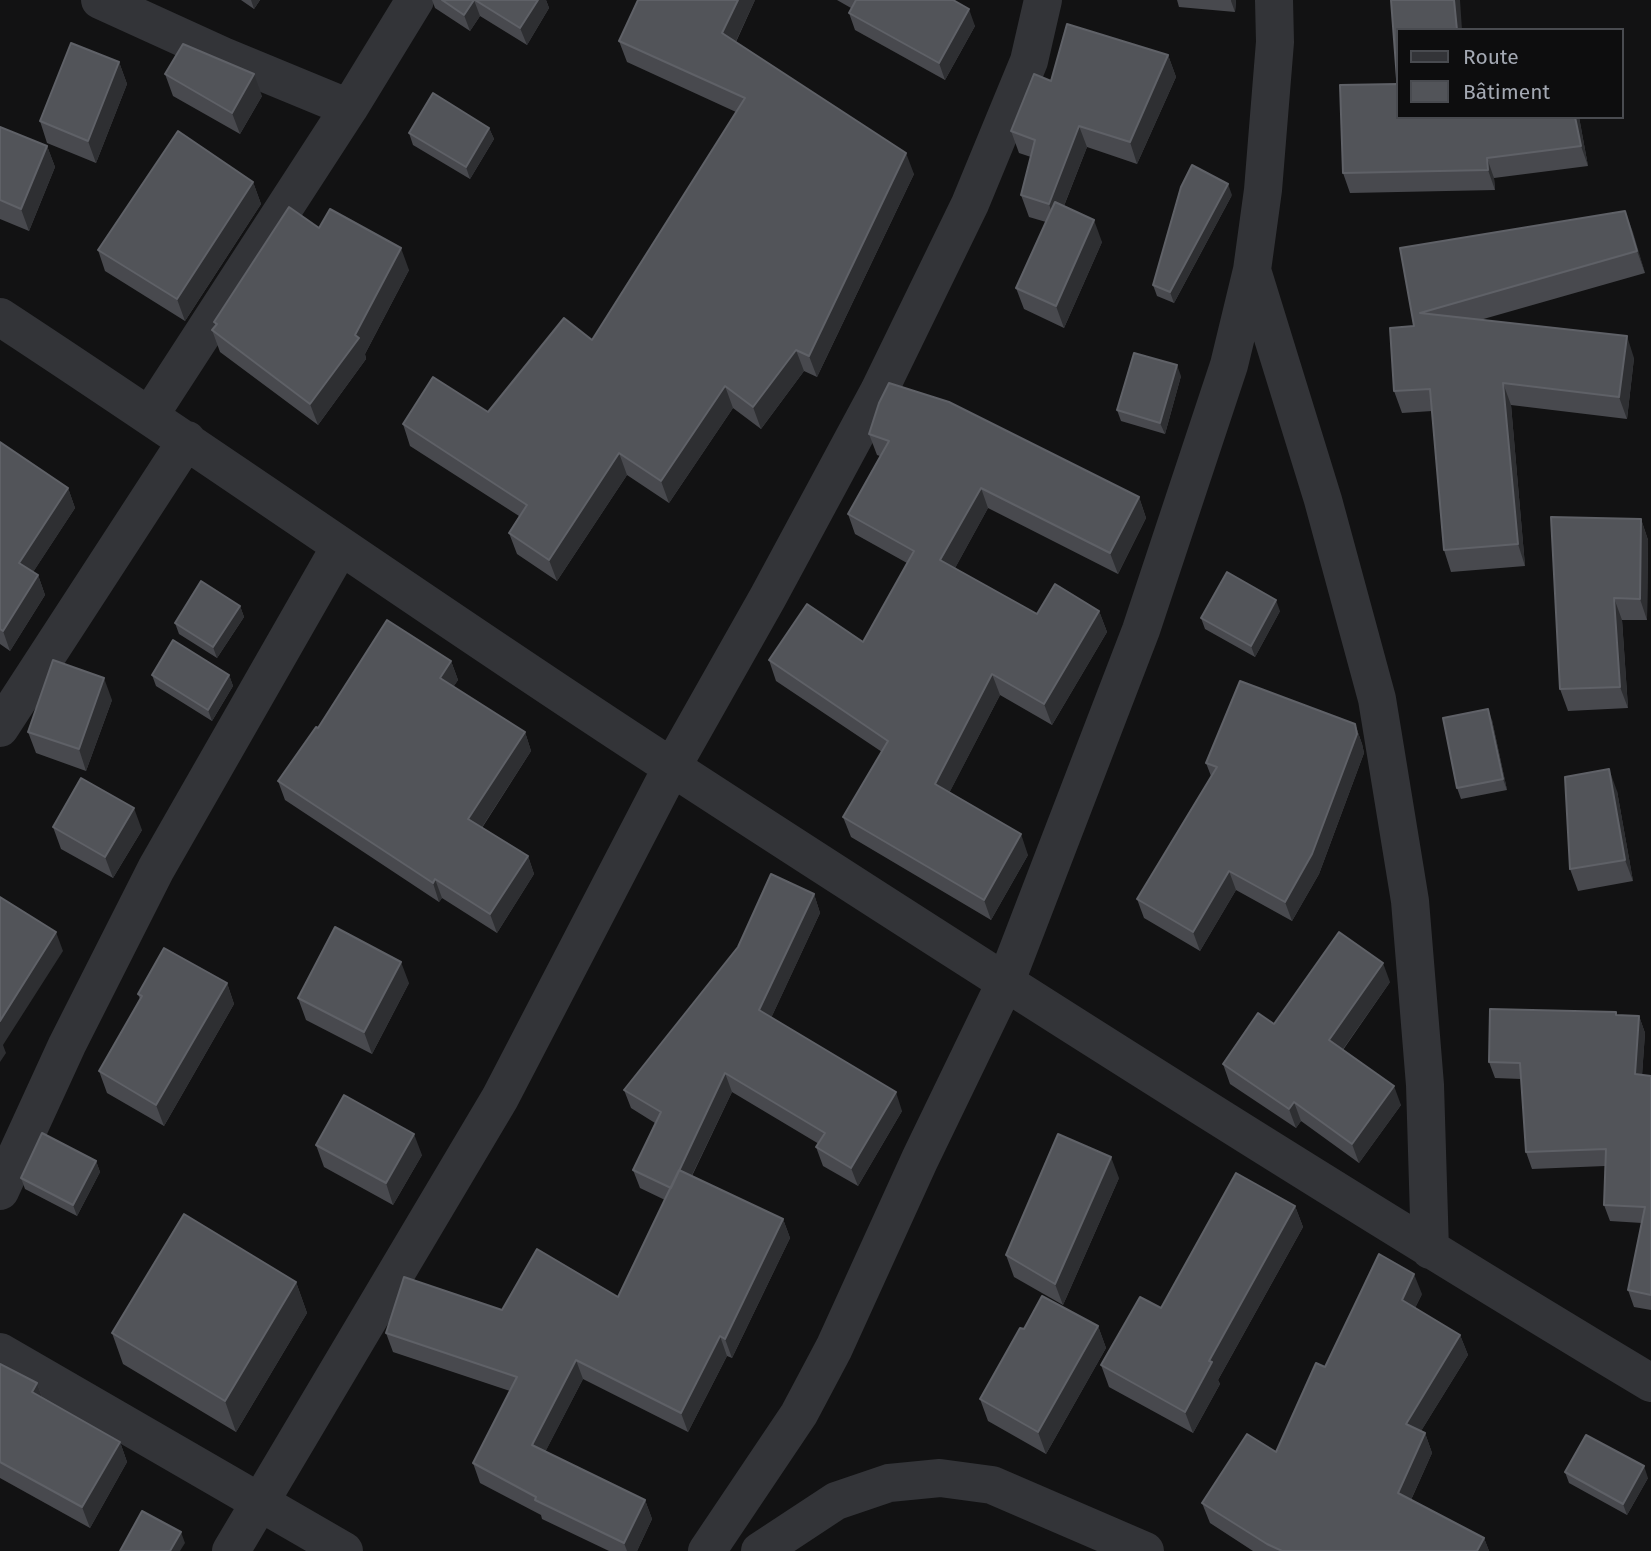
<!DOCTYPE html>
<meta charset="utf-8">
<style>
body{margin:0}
#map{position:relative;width:1651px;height:1551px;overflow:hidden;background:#121213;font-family:"Fira Sans",sans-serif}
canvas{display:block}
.legend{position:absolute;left:1396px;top:28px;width:228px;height:91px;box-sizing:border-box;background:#0d0d0e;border:2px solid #494b50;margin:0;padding:9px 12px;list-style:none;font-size:21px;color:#a4a9b3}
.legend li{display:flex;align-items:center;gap:14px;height:35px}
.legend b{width:35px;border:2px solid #494b50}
</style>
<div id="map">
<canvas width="1651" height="1551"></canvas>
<ul class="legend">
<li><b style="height:9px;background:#333438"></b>Route</li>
<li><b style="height:19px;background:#525459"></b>Bâtiment</li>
</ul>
</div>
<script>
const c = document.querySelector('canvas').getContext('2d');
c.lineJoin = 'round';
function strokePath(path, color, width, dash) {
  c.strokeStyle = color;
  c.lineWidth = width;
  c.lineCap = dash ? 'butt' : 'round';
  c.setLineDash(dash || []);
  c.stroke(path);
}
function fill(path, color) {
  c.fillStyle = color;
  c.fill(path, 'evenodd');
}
const minor = new Path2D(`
 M100 0 223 56 349 108
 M1252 270 1323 500 1377 699 1410 901 1425 1085 1430 1250
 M0 317C226 465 446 621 673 768 996 978 1321 1185 1651 1383
 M150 415 349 108 415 0
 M0 728 187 440
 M0 1191 67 1045 156 869 340 547
 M0 1352 344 1551
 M231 1551 500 1098 672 767 768 597 879 391 970 204 1029 61 1043 0
 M707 1551 799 1414 834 1348 920 1159 1006 981 1141 630 1229 365 1252 270 1263 190 1275 42 1274 0
 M760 1551 836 1501 889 1483 940 1478 992 1485 1145 1551`);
const wall = new Path2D(`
 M241 0H260L254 9Z
 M432 0H546L549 8 527 45 480 16 470 31 435 8Z
 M755 0 736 42 914 174 817 377 804 371 761 429 733 408 669 503 627 475 557 581 517 554 509 533 519 516 410 446 403 424 488 412 592 340 736 112 627 62 619 41Z
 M837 0H953L975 26 945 80 855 30 849 13 851 8Z
 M1177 0H1236L1235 12 1179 7Z
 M1168 55 1176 77 1137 164 1087 147 1064 206 1102 242 1064 328 1024 309 1016 288 1046 222 1029 217 1021 195 1031 157 1019 153 1011 131 1051 81Z
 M119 62 127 84 96 163 47 143 40 121Z
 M165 74 262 96 240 134 173 96Z
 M1397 117H1579L1588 166 1494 178 1495 190 1350 193 1343 173Z
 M0 127 47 146 55 167 29 231 0 219Z
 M489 128 494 139 470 179 413 145 409 133Z
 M253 182 261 204 185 321 105 271 98 250Z
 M1232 195 1174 303 1157 296 1153 285Z
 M1625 211 1645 273 1480 320 1634 358 1627 419 1511 405 1525 566 1451 572 1444 550 1432 411 1402 413 1394 391 1414 326 1400 248Z
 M319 228 409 270 365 354 366 359 318 425 220 352 212 330 216 326 214 322Z
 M1181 376 1165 434 1121 421 1117 410Z
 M869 434 1139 497 1146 518 1118 574 988 508 955 568 1037 614 1099 611 1107 632 1052 725 1000 695 949 793 1028 855 991 920 851 837 843 817 882 752 776 681 769 660 863 642 907 563 855 534 848 514 880 456 877 455Z
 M0 442 68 488 75 508 33 572 38 575 45 595 10 651 0 644Z
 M1641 519 1648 540 1647 620H1622L1628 708 1568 711 1560 689Z
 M240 606 244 617 217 658 179 634 175 623Z
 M1280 611 1255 657 1205 629 1201 618Z
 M451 661 458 680 453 687 525 732 531 751 482 828 528 856 534 874 497 933 442 898 439 902 285 800 278 781 318 728Z
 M152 675H229L233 686 212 721 156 686Z
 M112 700 86 771 36 753 28 732Z
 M1492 720 1507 790 1461 799 1457 788Z
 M1355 724 1362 744 1364 753 1319 874 1292 921 1236 890 1200 951 1144 918 1137 899 1211 776 1206 763Z
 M1617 791 1633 881 1578 891 1570 869Z
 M53 827 142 830 113 878 61 849Z
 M814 894 820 913 771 1018 902 1111 858 1186 823 1166 816 1147 819 1144 732 1092 692 1176 783 1219 790 1238 732 1358 727 1356 688 1432 583 1379 545 1452 645 1500 652 1519 637 1551H609L542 1519 541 1515 480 1483 473 1463 510 1391 393 1352 386 1333 502 1310 618 1297 665 1200 640 1188 633 1170 655 1123 631 1108 624 1090Z
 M1390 982 1343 1050 1401 1105 1359 1163 1301 1121 1296 1128 1230 1084 1223 1064 1274 1024Z
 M227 983 234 1004 164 1126 107 1093 99 1071 140 999 138 994Z
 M409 983 372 1054 306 1020 298 998Z
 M1617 1015 1639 1016 1645 1033 1642 1075 1651 1076V1310L1634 1307 1628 1290 1642 1223 1610 1221 1604 1205 1605 1166 1532 1169 1526 1152 1521 1079 1495 1078 1489 1062Z
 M316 1145 422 1155 393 1205 324 1167Z
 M96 1161 100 1172 77 1216 25 1189 21 1178Z
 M1119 1178 1063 1305 1014 1277 1006 1255Z
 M1295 1206 1303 1227 1218 1380 1220 1384 1193 1433 1109 1387 1101 1365 1161 1308Z
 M296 1282 307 1313 236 1432 123 1364 112 1333Z
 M1422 1294 1415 1308 1460 1335 1468 1355 1421 1431 1425 1433 1432 1453 1411 1500 1484 1538 1489 1551H1253L1210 1523 1202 1503 1276 1452 1325 1367Z
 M1098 1326 1106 1348 1046 1454 988 1421 980 1399 1024 1329Z
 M0 1364 37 1383 42 1397 120 1442 127 1462 90 1528 0 1478Z
 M1565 1472 1648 1478 1627 1515 1569 1483Z`);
const shadedWall = new Path2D(`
 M251 0H260L254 9Z
 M474 0 480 16 470 31 464 15Z
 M538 0H546L549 8 527 45 520 28Z
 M738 0H755L730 54 722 33Z
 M1231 0H1236L1235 12 1231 1Z
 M1454 0H1460L1462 30H1457Z
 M969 9 975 26 945 80 939 63Z
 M1168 55 1176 77 1137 164 1130 142Z
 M119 62 127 84 96 163 88 141Z
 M254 74 262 96 240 134 232 113Z
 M1575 117H1579L1588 166 1581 146Z
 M1079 126 1087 147 1056 226 1049 204Z
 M489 128 494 139 470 179 466 167Z
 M47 146 55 167 29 231 21 209Z
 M906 153 914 174 817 377 809 356Z
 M1487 158 1494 178 1495 190 1488 170Z
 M253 182 261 204 185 321 177 299Z
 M1228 184 1232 195 1174 303 1170 292Z
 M1625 211 1633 232 1645 273 1637 251Z
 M1094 220 1102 242 1064 328 1056 306Z
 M401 248 409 270 365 354 366 359 318 425 310 404 355 335Z
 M1627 336 1634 358 1627 419 1619 397Z
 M796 350 804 371 761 429 753 407Z
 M1177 365 1181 376 1165 434 1160 423Z
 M1503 383 1511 405 1525 566 1518 544Z
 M725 386 733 408 669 503 661 481Z
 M619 453 627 475 557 581 549 560Z
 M68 488 75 508 26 583 19 563Z
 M981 488 988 508 948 581 940 560Z
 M1139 497 1146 518 1118 574 1110 553Z
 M1641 519 1648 540 1647 620 1640 599Z
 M38 575 45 595 10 651 3 631Z
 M1614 598 1622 620 1628 708 1620 687Z
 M1276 600 1280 611 1255 657 1251 646Z
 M240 606 244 617 217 658 213 647Z
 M1099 611 1107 632 1052 725 1044 704Z
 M451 661 458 680 447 697 440 678Z
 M992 674 1000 695 943 805 935 784Z
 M229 675 233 686 212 721 208 710Z
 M104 678 112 700 86 771 79 749Z
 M1488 709 1492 720 1507 790 1503 779Z
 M1355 724 1362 744 1364 753 1319 874 1292 921 1285 902Z
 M525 732 531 751 475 838 468 819Z
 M1609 769 1617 791 1633 881 1625 860Z
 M134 808 142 830 113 878 105 857Z
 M1021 834 1028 855 991 920 984 900Z
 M528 856 534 874 497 933 490 914Z
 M1229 871 1236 890 1200 951 1193 932Z
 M435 879 442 898 439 902 433 883Z
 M814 894 820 913 766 1029 759 1010Z
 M56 932 63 951 3 1045 6 1053 0 1062V1021Z
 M401 962 409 983 372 1054 364 1032Z
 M1383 963 1390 982 1336 1059 1329 1040Z
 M227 983 234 1004 164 1126 156 1105Z
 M1639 1016 1645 1033 1641 1090 1635 1074Z
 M725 1073 732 1092 677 1206 671 1188Z
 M1394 1086 1401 1105 1359 1163 1352 1144Z
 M896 1092 902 1111 858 1186 851 1168Z
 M1294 1102 1301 1121 1296 1128 1289 1109Z
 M414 1134 422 1155 393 1205 386 1183Z
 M1111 1157 1119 1178 1063 1305 1055 1284Z
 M96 1161 100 1172 77 1216 73 1205Z
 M1295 1206 1303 1227 1218 1380 1220 1384 1193 1433 1185 1412 1209 1361Z
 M783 1219 790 1238 732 1358 725 1339Z
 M1414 1274 1422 1294 1409 1320 1402 1300Z
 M296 1282 307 1313 236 1432 225 1401Z
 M1098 1326 1106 1348 1046 1454 1038 1432Z
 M1460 1335 1468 1355 1413 1444 1406 1424Z
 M720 1336 727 1356 688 1432 681 1413Z
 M576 1360 583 1379 539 1464 532 1445Z
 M37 1383 44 1403 32 1392Z
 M1425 1433 1432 1453 1405 1513 1398 1493Z
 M120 1442 127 1462 90 1528 82 1507Z
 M1644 1466 1648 1478 1627 1515 1623 1504Z
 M645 1500 652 1519 637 1551H627L624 1543Z
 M181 1532 185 1543 180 1551H170Z
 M1484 1538 1489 1551H1477Z`);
const building = new Path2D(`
 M442 0H474L464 15Z
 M475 0H538L520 28Z
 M638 0H738L722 33 906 153 809 356 796 350 753 407 725 386 661 481 619 453 549 560 509 533 527 505 403 424 433 377 488 412 564 318 592 340 745 98 619 41Z
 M856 0H953L969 9 939 63 849 13Z
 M1391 0H1454L1457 30H1397V79Z
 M1067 24 1168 55 1130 142 1079 126 1049 204 1021 195 1035 140 1011 131 1034 74 1051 81Z
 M71 43 119 62 88 141 40 121Z
 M183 44 254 74 232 113 165 74Z
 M1397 84V117H1575L1581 146 1487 158 1488 170 1343 173 1340 85Z
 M433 93 489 128 466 167 409 133Z
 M0 127 47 146 21 209 0 200Z
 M178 131 253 182 177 299 98 250Z
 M1192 165 1228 184 1170 292 1153 285 1181 187Z
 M1055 202 1094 220 1056 306 1016 288Z
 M289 207 319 228 330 209 401 248 355 335 359 338 310 404 212 330 217 324 214 322Z
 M1625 211 1637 251 1420 313 1627 336 1619 397 1503 383 1518 544 1444 550 1430 389 1394 391 1390 328 1414 326 1400 248Z
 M1134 353 1177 365 1160 423 1117 410Z
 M889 383 949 402 1139 497 1110 553 981 488 940 560 1037 614 1055 584 1099 611 1044 704 992 674 935 784 1021 834 984 900 843 817 888 741 769 660 807 604 863 642 914 551 848 514 889 441 869 434 879 403Z
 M0 442 68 488 19 563 38 575 3 631 0 629Z
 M1551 517 1641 519 1640 599 1614 598 1620 687 1560 689Z
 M1227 572 1276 600 1251 646 1201 618Z
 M201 581 240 606 213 647 175 623Z
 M387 620 451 661 440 678 525 732 468 819 528 856 490 914 435 879 433 883 278 781 316 727 318 728Z
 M173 640 229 675 208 710 152 675Z
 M53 660 104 678 79 749 28 732Z
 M1240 681 1355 724 1357 734 1312 854 1285 902 1229 871 1193 932 1137 899 1217 767 1206 763Z
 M1488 709 1503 779 1457 788 1443 718Z
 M1609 769 1625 860 1570 869 1565 777Z
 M81 778 134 808 105 857 53 827Z
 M771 874 814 894 759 1010 896 1092 851 1168 816 1147 825 1133 725 1073 671 1188 633 1170 661 1112 624 1090 738 947Z
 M0 897 56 932 0 1021Z
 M335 927 401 962 364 1032 298 998Z
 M1339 932 1383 963 1329 1040 1394 1086 1352 1144 1294 1102 1289 1109 1223 1064 1258 1013 1274 1024Z
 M164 948 227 983 156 1105 99 1071 142 996 138 994Z
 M1490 1009 1616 1012V1015L1639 1016 1635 1074 1651 1076V1295L1628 1290 1645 1207 1604 1205 1606 1149 1526 1152 1520 1063 1489 1062Z
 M344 1095 414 1134 386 1183 316 1145Z
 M42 1133 96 1161 73 1205 21 1178Z
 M1058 1134 1111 1157 1055 1284 1006 1255Z
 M679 1170 783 1219 725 1339 720 1336 681 1413 576 1360 532 1445 645 1500 624 1543 535 1500 536 1497 473 1463 517 1377 386 1333 404 1277 502 1310 537 1249 618 1297Z
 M1236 1173 1295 1206 1209 1361 1212 1362 1185 1412 1101 1365 1140 1297 1161 1308Z
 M184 1214 296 1282 225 1401 112 1333Z
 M1379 1254 1414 1274 1402 1300 1460 1335 1406 1424 1425 1433 1398 1493 1484 1538 1477 1551H1282L1267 1544 1202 1503 1247 1434 1276 1452 1316 1363 1325 1367Z
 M1042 1296 1098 1326 1038 1432 980 1399 1020 1328 1024 1329Z
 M0 1364 37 1383 32 1392 120 1442 82 1507 0 1462Z
 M1586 1435 1644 1466 1623 1504 1565 1472Z
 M142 1511 181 1532 170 1551H120Z`);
strokePath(minor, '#333438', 38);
fill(wall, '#48494e');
fill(shadedWall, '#2e2f32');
fill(building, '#525459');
strokePath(building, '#5f6167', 2);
</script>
